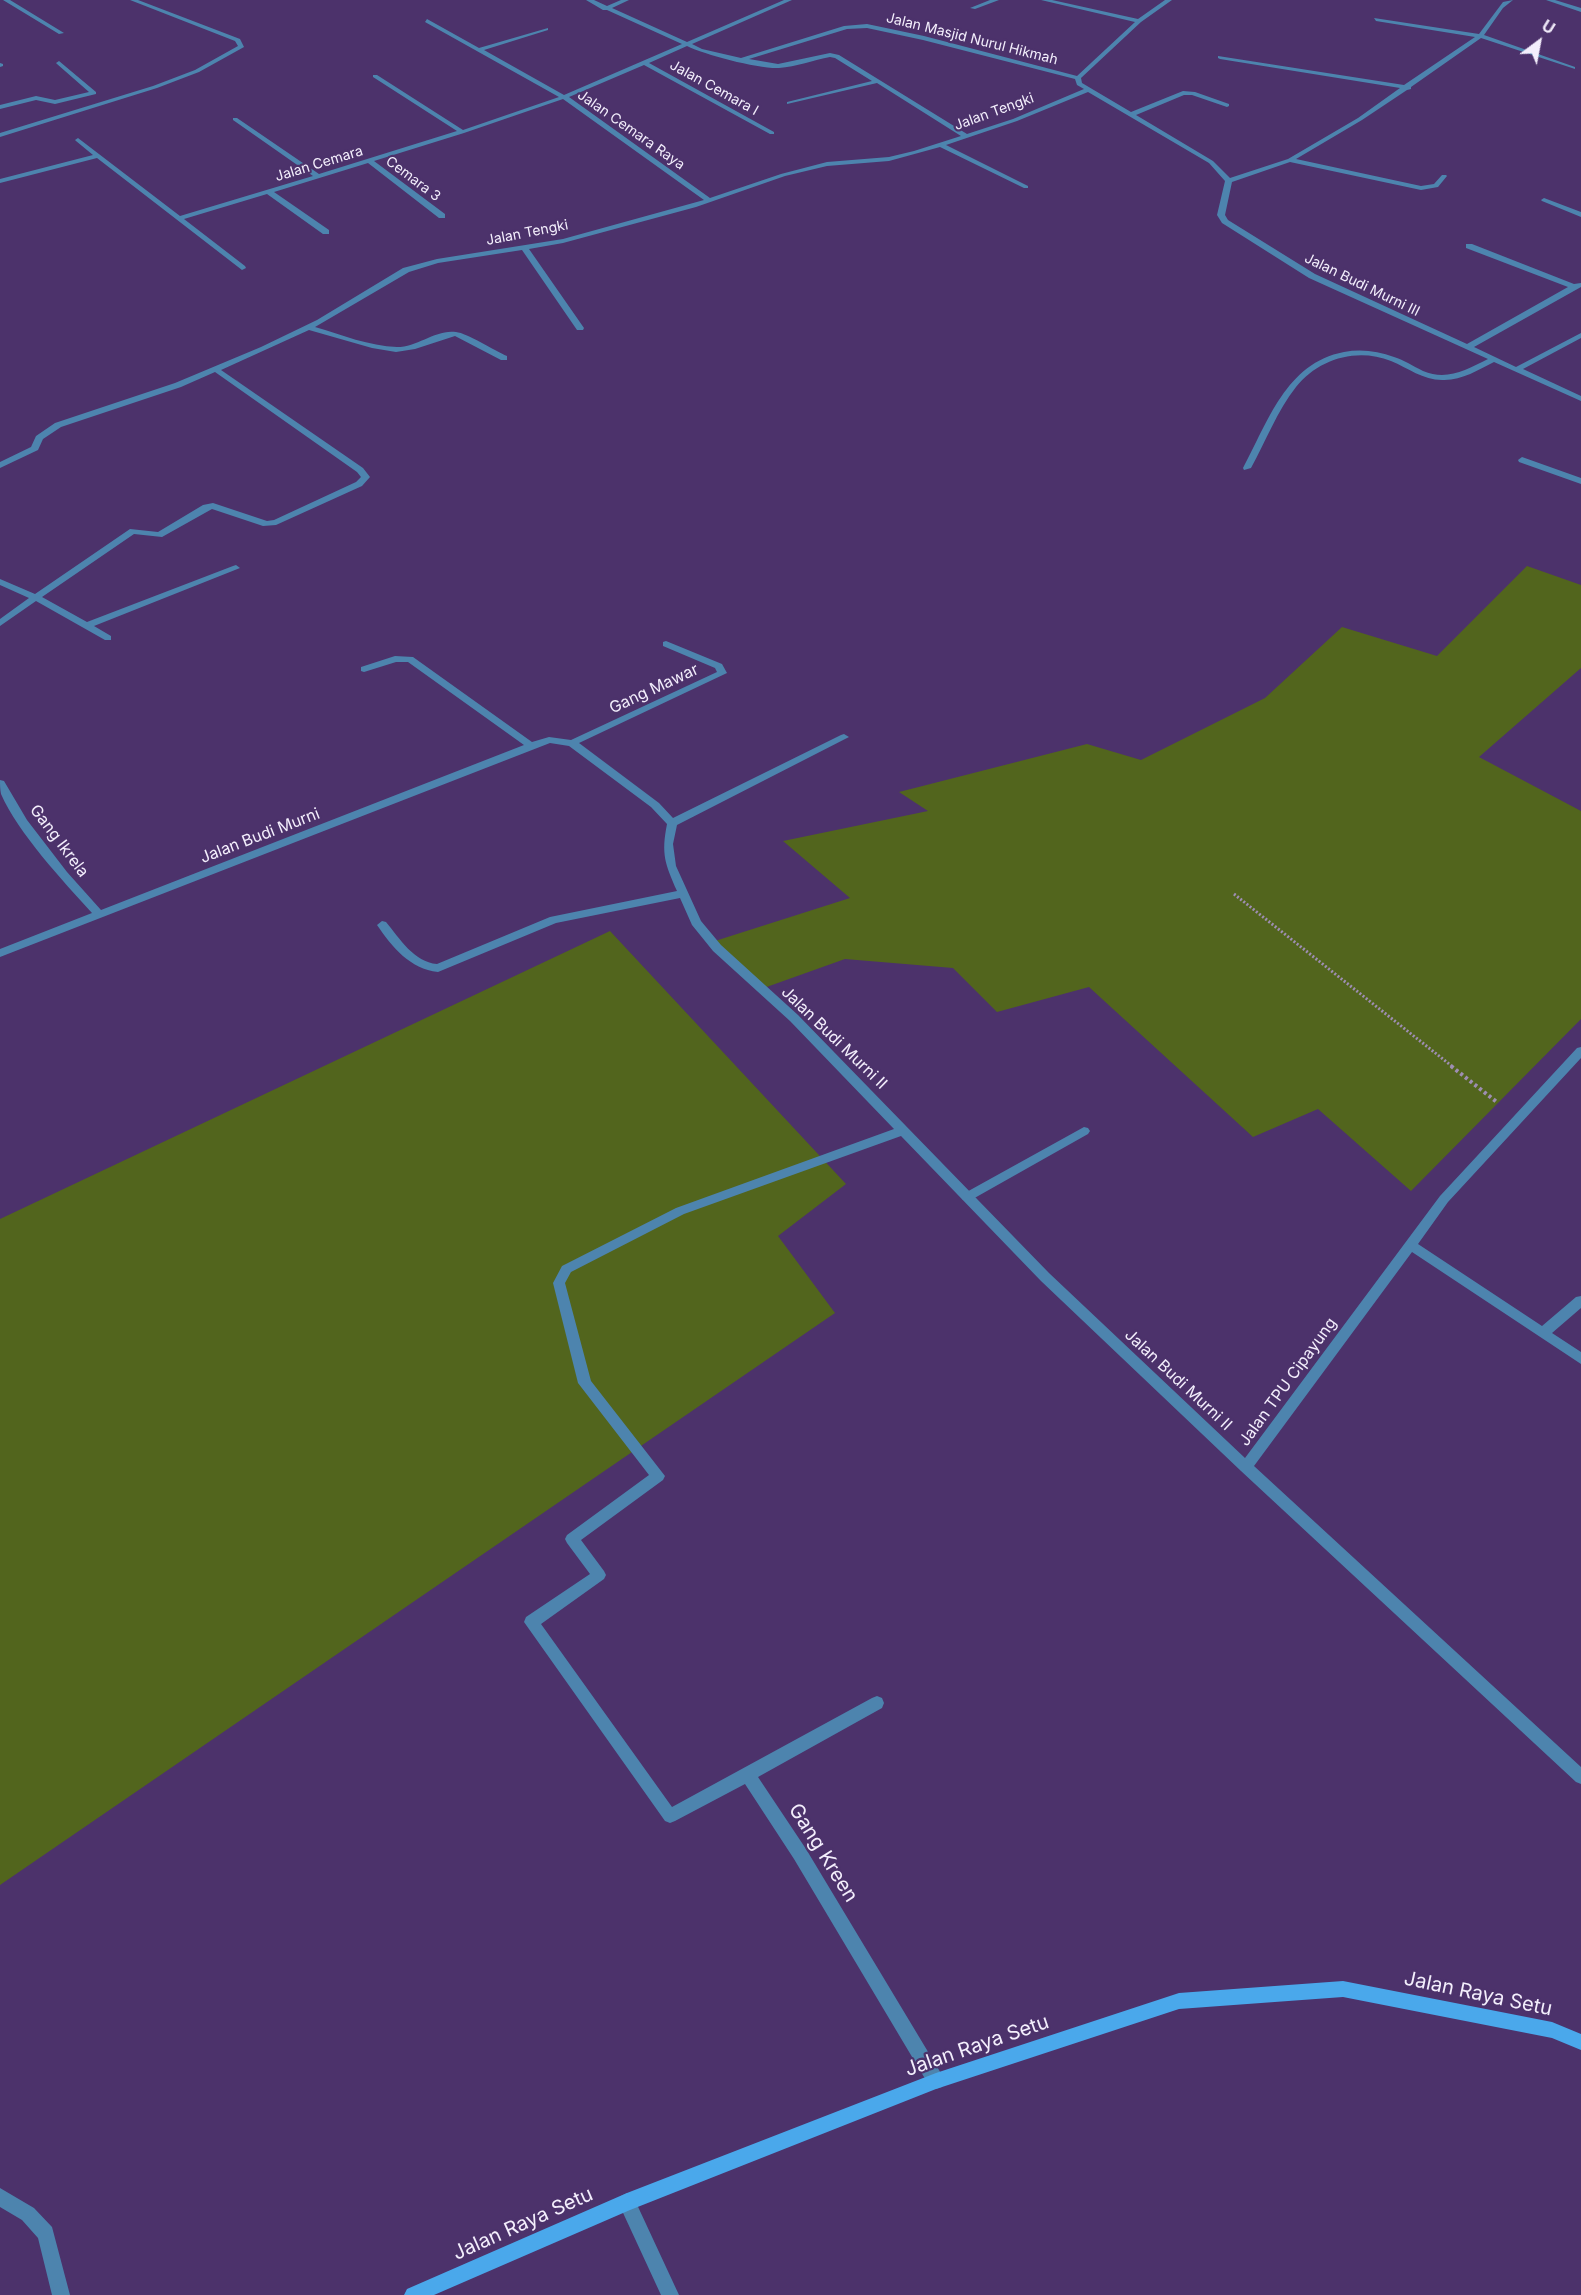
<!DOCTYPE html>
<style>
body{margin:0}
#map{position:relative;width:1581px;height:2295px;overflow:hidden;background:#4c326b;font-family:Inter,sans-serif}
canvas{display:block}
.north{position:absolute;left:1509px;top:12px;width:60px;height:60px;-webkit-text-stroke:4px #4c326b;paint-order:stroke;rotate:32deg;font-size:16px;font-weight:700;line-height:24px;text-align:center;color:#f3eefc}
.north::after{content:'';display:block;margin:auto;width:21px;height:27px;background:#f3eefc;clip-path:polygon(50% 0,100% 100%,50% 72%,0 100%)}
</style>
<div id="map">
<canvas width="1581" height="2295"></canvas>
<div class="north">U</div>
</div>
<script>
const c = document.querySelector('canvas').getContext('2d');
c.lineJoin = 'round';
function fill(path, color) {
  c.fillStyle = color;
  c.fill(path, 'evenodd');
}
function strokePath(path, color, width, dash) {
  c.strokeStyle = color;
  c.lineWidth = width;
  c.lineCap = dash ? 'butt' : 'round';
  c.setLineDash(dash || []);
  c.stroke(path);
}
function write(font, color, halo, rows, align = 'center') {
  c.font = font + ' Inter,sans-serif';
  c.lineWidth = 4.5;
  c.setLineDash([]);
  c.textBaseline = 'middle';
  c.strokeStyle = halo;
  c.fillStyle = color;
  for (const [text, x, y, turn = 0] of rows) {
    c.save();
    c.translate(x, y);
    c.rotate((+turn || 0) * Math.PI / 180);
    c.textAlign = isNaN(turn) ? turn : align;
    if (halo) c.strokeText(text, 0, 0);
    c.fillText(text, 0, 0);
    c.restore();
  }
}
const green = new Path2D(`
 M1527 566 1581 585V668L1479 757 1581 811V1019L1411 1191 1318 1109 1253 1137 1089 987 997 1012 953 968 845 959 761 989 715 941 850 898 783 841 928 811 899 792 1087 744 1141 760 1265 698 1342 627 1437 656Z
 M610 931 846 1184 778 1236 835 1313 0 1885V1219Z`);
const pathFar1 = new Path2D(`
 M1234 894 1453 1067`);
const path = new Path2D(`
 M1451 1066 1498 1103`);
const lane = new Path2D(`
 M1084 1127 1088 1128 1090 1131 1088 1134 971 1200H963L961 1197 963 1194Z
 M627 2193 633 2196 679 2295H661L618 2202 621 2196Z`);
const street = new Path2D(`
 M3 0H10L64 33 59 34Z
 M130 0H138L240 39 244 47 199 72 157 88 0 137V133L153 86 195 70 238 46 235 41Z
 M586 0H594L607 6 621 0H629L612 8 687 42 784 0H792L692 44 702 49 741 58 844 26 867 24 924 36 1077 76 1135 22 1041 0H1052L1138 19 1165 0H1172L1141 22 1081 78 1082 83 1131 112 1183 91 1195 92 1229 104V106L1227 107 1192 95H1184L1136 115 1213 161 1230 178 1288 159 1358 118 1400 88 1220 59 1218 58V56L1404 85 1475 37 1376 21 1374 18 1479 34 1503 2 1513 0 1503 8 1484 35 1575 67V69L1481 38 1411 87V89L1407 90 1362 120 1296 159 1421 186 1434 184 1442 175H1446L1447 176 1438 187 1421 190 1290 162 1232 182 1225 215 1228 220 1315 274 1467 344 1568 287 1466 248V244H1472L1574 284 1581 283V287L1474 347 1516 367 1581 333V338L1523 369 1581 396V401L1494 362C1478 370 1461 381 1442 380 1423 380 1408 368 1391 361 1357 347 1318 359 1296 387 1277 411 1266 441 1251 468L1244 470 1243 468C1268 422 1286 363 1344 352 1361 349 1378 351 1394 357 1404 360 1413 366 1423 371 1447 381 1466 370 1488 359L1309 278 1222 223 1217 215 1225 181 1209 163 1088 92 1017 121 946 145 1028 186V188H1024L940 147 889 161 827 166 785 176 696 207 563 243 529 249 584 328 583 330H577L522 250 438 263 409 272 315 327C342 335 369 346 397 347 418 347 436 329 456 332 467 333 495 351 507 356V360H501L455 336 415 349 396 352 372 348 309 330 221 370 363 468 370 477 362 486 276 525 263 526 212 509 162 537 134 534 42 597 87 622 233 566 236 565 240 568 94 626 111 636V640H105L36 601 0 626V619L29 598 0 585V579L35 594 130 529 158 532 203 505 213 503 267 521 274 520 356 482 361 477 357 472 215 372 181 387 61 427 43 439 38 450 0 468V462L31 447 36 436 55 423 175 383 261 347 317 320 403 268 437 259 563 239 704 200 563 99 464 133 374 161 445 214V218H439L368 163 274 192 329 230V234H323L267 194 184 219 245 266 246 268 242 270 97 158 0 183V179L93 155 76 141 75 140 78 138 180 216 313 176 233 120V118H237L319 174 457 131 373 77V75H377L463 130 559 97 425 22 427 19 479 48 548 28V30L484 50 564 95 682 44 607 10H603ZM867 28 923 40 1075 79 1077 85 1084 89 1013 119 967 134 839 55 830 53 778 64 749 59 847 29ZM687 46C705 55 759 69 779 68 796 67 814 60 830 57L835 58 872 81 787 102V104L877 83 961 136 914 151 889 157 827 162 781 174 710 198 569 97 644 65 770 134H774V132L649 63Z
 M990 0H999L975 9 970 8Z
 M1546 0H1555L1581 8V12Z
 M59 61 96 92V94L55 104 36 100 0 109V105L36 96 55 100 89 92 57 64 56 63Z
 M0 63 3 64V66L0 67Z
 M1544 198 1581 212V217L1542 201 1541 200Z
 M1522 457 1581 478V484L1519 462 1518 460Z
 M666 641 722 664 727 673 579 743 659 803 673 818 841 735 844 734 849 737 677 825 673 844 676 866 701 921 721 945 798 1015 1049 1273 1245 1458 1440 1196 1577 1048 1581 1047V1058L1448 1202 1418 1244 1542 1326 1576 1297 1581 1296V1308L1552 1333 1581 1352V1364L1412 1252 1254 1466 1581 1767V1784L1576 1782 1241 1471 1041 1281 901 1136 684 1214 571 1272 565 1283 591 1381 665 1476 663 1480 581 1540 604 1571 606 1575 604 1579 541 1624 672 1807 872 1698 877 1696 882 1698 884 1703 882 1708 758 1777 806 1849 942 2075 944 2081 942 2087 936 2089 930 2087 794 1859 745 1784 675 1821 670 1823 665 1821 524 1622 526 1617 590 1574 567 1543 565 1539 567 1535 649 1475 578 1383 553 1283 562 1266 676 1208 894 1129 790 1021 713 951 692 925 680 898 556 923 438 972C410 969 392 947 377 925L382 921 386 922C400 939 414 962 437 964L550 917 677 891C665 864 661 854 667 824L651 807 569 746 550 743 0 957V949L92 913C63 881 18 833 1 794 0 789 0 785 0 780L4 781 27 820 67 872 101 910 524 745 408 662H396L364 672 361 671V667L395 656 413 657 532 742 549 737 571 740 717 672 715 668 663 646V642Z
 M0 2188 34 2208 52 2227 70 2295H52L38 2238 22 2220 0 2207Z`);
const secondary = new Path2D(`
 M1343 1981 1552 2022 1581 2034V2050L1552 2038 1343 1997 1179 2009 936 2089 630 2210 434 2295H404L407 2289 627 2193 936 2073 1179 1993Z`);
const farStreetnames = [
 ["Jalan Masjid Nurul Hikmah",972,39,14],
 ["Jalan Cemara I",714,88,29],
 ["Jalan Tengki",994,112,-20],
 ["Jalan Cemara Raya",631,130,35],
 ["Jalan Cemara",319,164,-17],
 ["Cemara 3",413,179,37],
 ["Jalan Tengki",527,233,-11],
 ["Jalan Budi Murni III",1362,285,26]
];
const streetNames = [
 ["Gang Mawar",654,689,-25],
 ["Jalan Budi Murni",260,836,-21],
 ["Gang Ikrela",59,841,53],
 ["Jalan Budi Murni II",834,1038,44],
 ["Jalan Budi Murni II",1178,1380,43],
 ["Jalan TPU Cipayung",1288,1382,-54]
];
const nearStreetnames = [
 ["Gang Kreen",823,1853,58],
 ["Jalan Raya Setu",1478,1994,12],
 ["Jalan Raya Setu",977,2046,-19],
 ["Jalan Raya Setu",523,2224,-24]
];
fill(green, '#52651d');
strokePath(pathFar1, '#9e8eb2', 3, [2, 2]);
strokePath(path, '#9e8eb2', 4, [3, 3]);
fill(lane, '#4d84ae');
fill(street, '#4d84ae');
fill(secondary, '#4aa8eb');
write('14px', '#f3eefc', '#4c326b', farStreetnames);
write('16px', '#f3eefc', '#4c326b', streetNames);
write('20px', '#f3eefc', '#4c326b', nearStreetnames);
</script>
